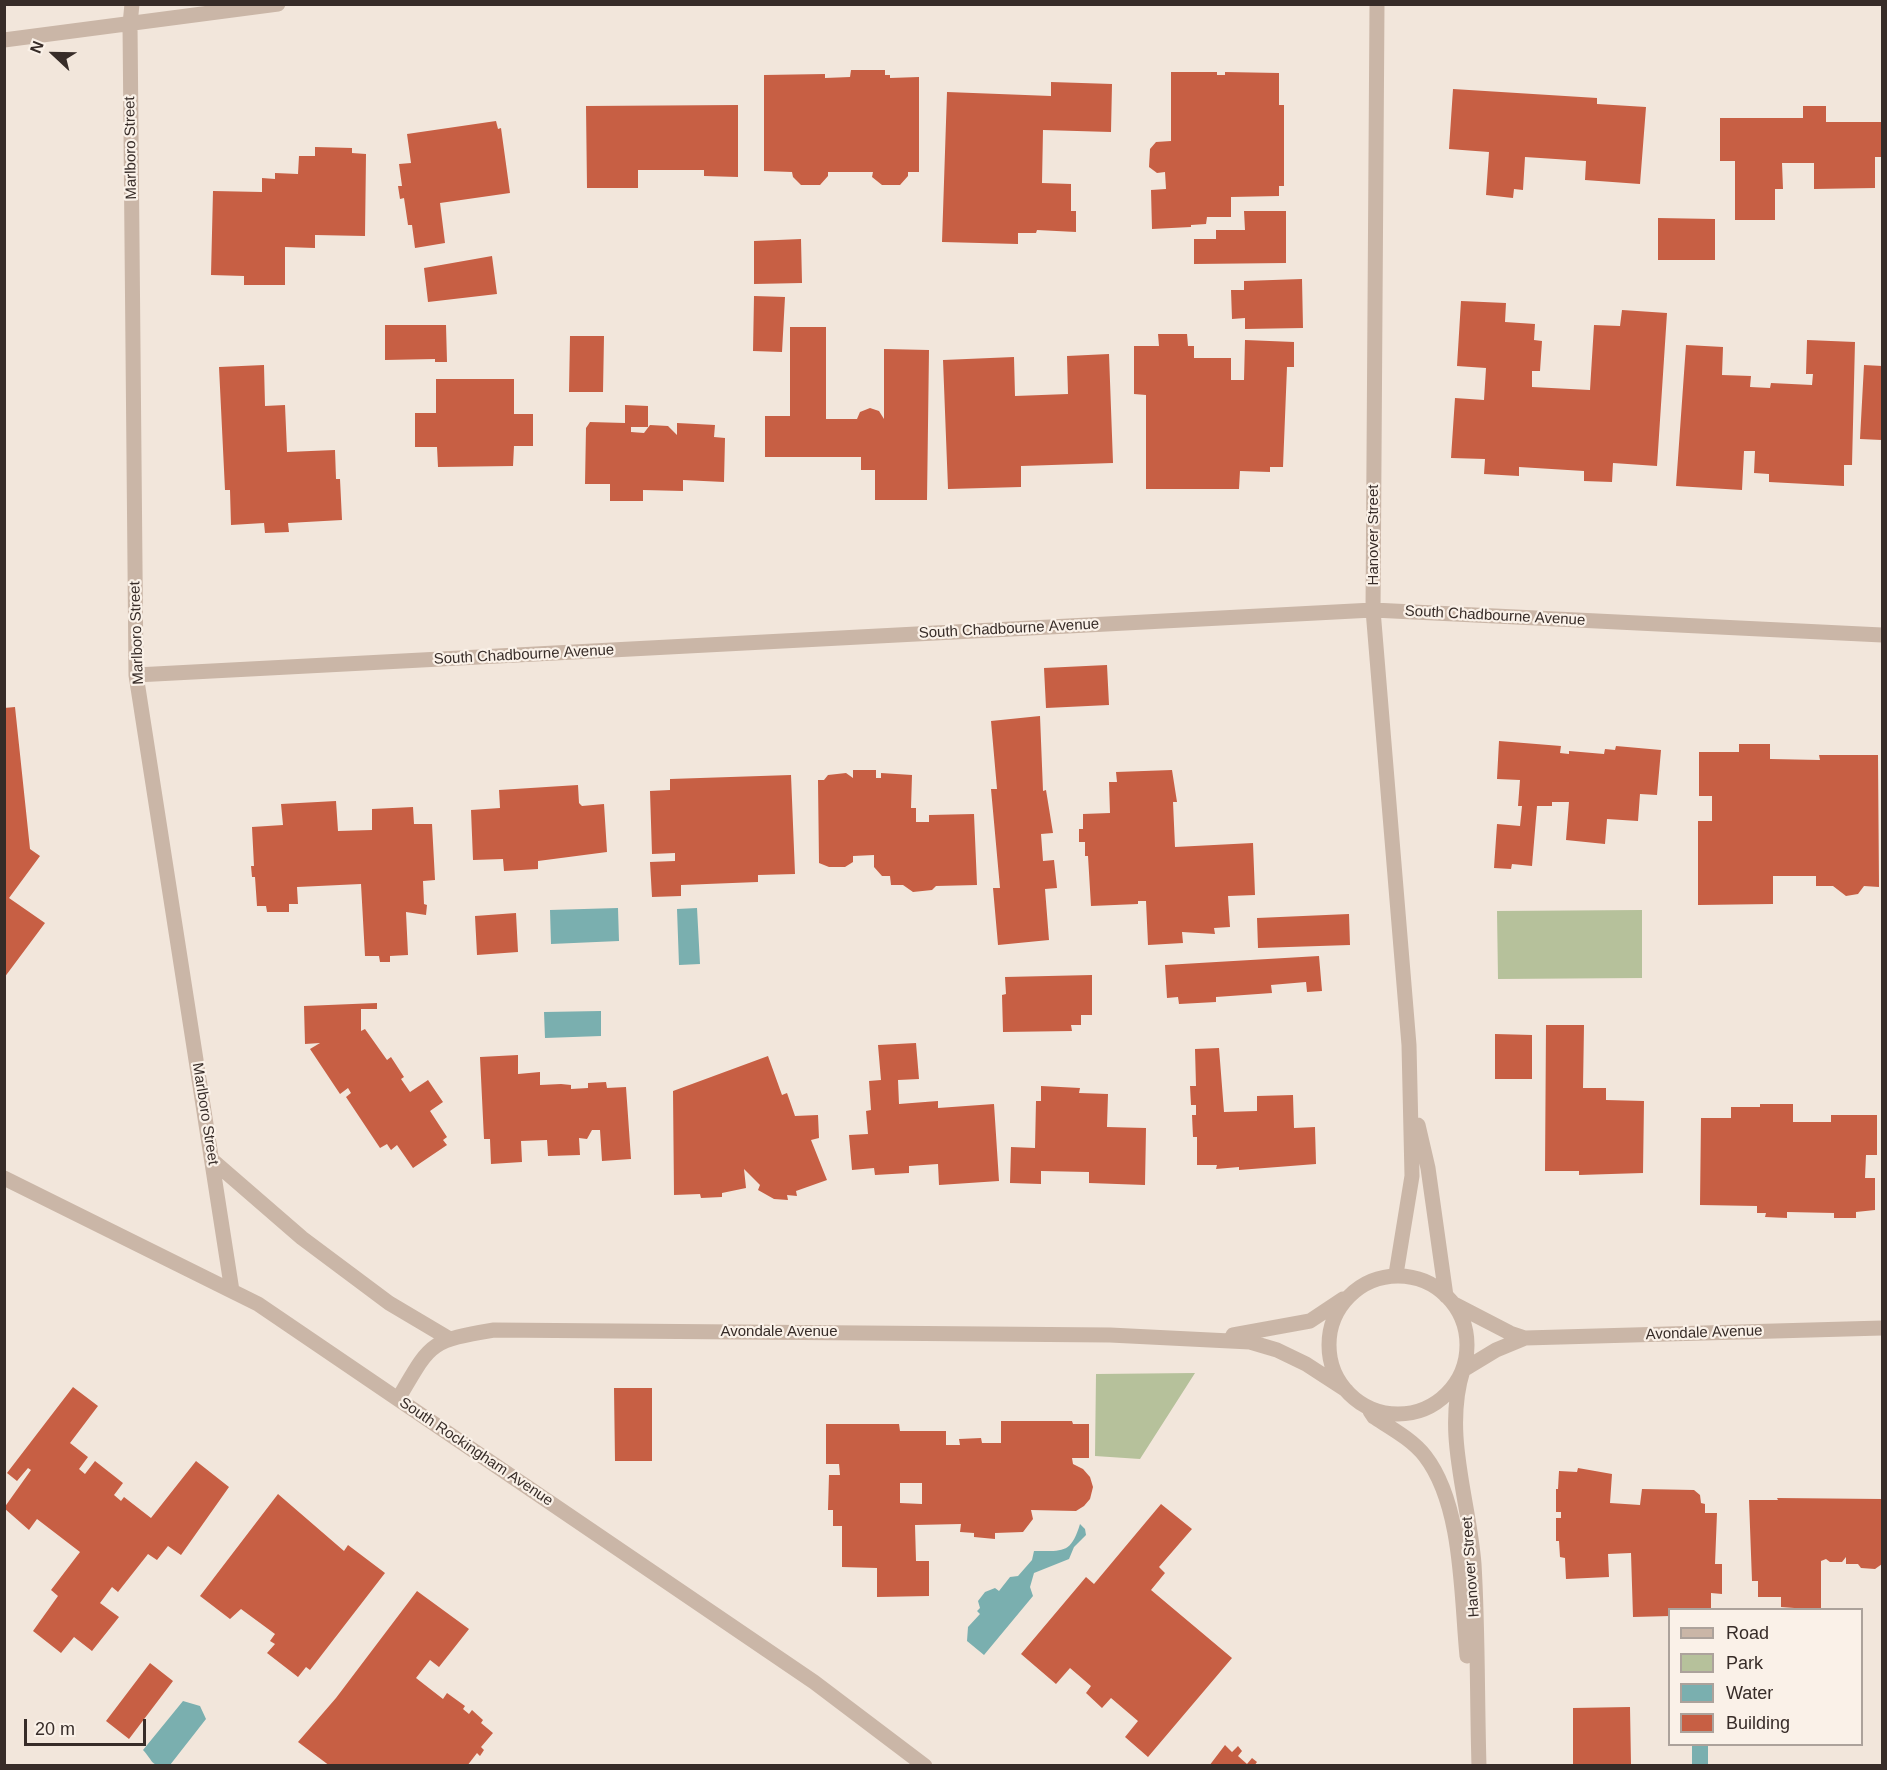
<!DOCTYPE html>
<style>
body{margin:0}
#map{position:relative;width:1887px;height:1770px;overflow:hidden;background:#f2e6db;font-family:Arial,sans-serif}
canvas{display:block}
.frame{position:absolute;inset:0;border:6px solid #372c28;pointer-events:none}
.legend{position:absolute;left:1668px;top:1608px;width:195px;height:138px;box-sizing:border-box;background:#faf1e8;border:2px solid #aca29b;margin:0;padding:8px 10px;list-style:none;font-size:18px;color:#372c28}
.legend li{display:flex;align-items:center;gap:12px;height:30px}
.legend b{width:30px;border:2px solid #aca29b}
.north{position:absolute;left:24px;top:24px;width:60px;height:60px;-webkit-text-stroke:4px #faf1e8;paint-order:stroke;rotate:292deg;font-size:16px;font-weight:700;line-height:24px;text-align:center;color:#372c28}
.north::after{content:'';display:block;margin:auto;width:21px;height:27px;background:#372c28;clip-path:polygon(50% 0,100% 100%,50% 72%,0 100%)}
.scale{position:absolute;left:24px;top:1719px;width:122px;height:27px;box-sizing:border-box;border:3px solid #372c28;border-top:0;padding-left:8px;font-size:18px;line-height:21px;white-space:nowrap;color:#372c28;-webkit-text-stroke:4px #faf1e8;paint-order:stroke}
</style>
<div id="map">
<canvas width="1887" height="1770"></canvas>
<div class="frame"></div>
<ul class="legend">
<li><b style="height:8px;background:#cab6a7"></b>Road</li>
<li><b style="height:16px;background:#b6c19b"></b>Park</li>
<li><b style="height:16px;background:#7aafaf"></b>Water</li>
<li><b style="height:16px;background:#c75f44"></b>Building</li>
</ul>
<div class="north">N</div>
<div class="scale">20 m</div>
</div>
<script>
const c = document.querySelector('canvas').getContext('2d');
c.lineJoin = 'round';
function fill(path, color) {
  c.fillStyle = color;
  c.fill(path, 'evenodd');
}
function strokePath(path, color, width, dash) {
  c.strokeStyle = color;
  c.lineWidth = width;
  c.lineCap = dash ? 'butt' : 'round';
  c.setLineDash(dash || []);
  c.stroke(path);
}
function write(font, color, halo, rows, align = 'center') {
  c.font = font + ' Arial,sans-serif';
  c.lineWidth = 4.5;
  c.setLineDash([]);
  c.textBaseline = 'middle';
  c.strokeStyle = halo;
  c.fillStyle = color;
  for (const [text, x, y, turn = 0] of rows) {
    c.save();
    c.translate(x, y);
    c.rotate((+turn || 0) * Math.PI / 180);
    c.textAlign = isNaN(turn) ? turn : align;
    if (halo) c.strokeText(text, 0, 0);
    c.fillText(text, 0, 0);
    c.restore();
  }
}
const green = new Path2D(`
 M1642 910V978L1498 979 1497 911Z
 M1195 1373 1140 1459 1095 1456 1096 1374Z`);
const water = new Path2D(`
 M618 908 619 941 551 944 550 910Z
 M697 908 700 964 679 965 677 909Z
 M601 1011V1036L545 1038 544 1012Z
 M1080 1524 1085 1529 1086 1535 1074 1547 1069 1559 1034 1573 1030 1587 1033 1596 984 1655 967 1641 968 1627 980 1614 977 1611 980 1608 978 1601 985 1592 995 1588 999 1591 1010 1577 1018 1576 1032 1560 1034 1551C1063 1551 1071 1554 1080 1524Z
 M183 1701 200 1706 206 1719 170 1765C149 1766 155 1763 143 1750Z
 M1692 1745H1708V1765H1692Z`);
const building = new Path2D(`
 M851 70H885V75H890V78L919 77V172H908V176L900 185H882L872 177 873 172H828V176L820 185H801L793 177 792 172 764 171V75L825 74V78L850 77Z
 M1171 72H1217V75H1225V72L1279 73V105H1284V186H1279V196L1231 197V217H1207L1206 224 1191 225V227L1152 229 1151 190 1166 189 1165 172 1157 173 1149 167 1150 149 1156 142 1171 141Z
 M1051 82 1112 84 1111 132 1043 130 1042 183 1071 184V211H1076V232L1037 230 1036 233H1018V244L942 242 947 92 1051 96Z
 M1453 89 1597 98V104L1646 107 1640 184 1585 180 1586 161 1525 157 1523 190 1514 189 1513 198 1486 195 1489 152 1449 149Z
 M738 105V177L704 176V170H638V188H587L586 106Z
 M1803 106H1826V122H1882V157H1875V188L1814 189V163H1782L1783 189H1775V220H1735V161H1720V118H1803Z
 M496 121 498 129 501 128 510 193 440 203 445 243 415 248 412 225H408L404 198 400 199 398 186H402L399 164 411 163 407 134Z
 M315 147 352 148V153L366 154 365 236 315 235V248L285 247V285H244V276L211 275 213 191 262 192V178L275 179V173L298 174 299 156H315Z
 M1244 211H1286V263L1194 264V239H1216V230H1245Z
 M1658 218 1715 219V260H1658Z
 M801 239 802 283 754 284V241Z
 M492 256 497 294 428 302 424 268Z
 M1302 279 1303 328 1245 329V318L1232 319 1231 290H1244V281Z
 M754 296 785 297 782 352 753 351Z
 M1461 301 1506 303 1505 322 1535 324 1534 340 1542 341 1540 371H1532V387L1590 390 1594 325 1620 326 1622 310 1667 313 1657 466 1613 463 1612 482 1584 481V471L1519 467V476L1484 474 1485 459 1451 458 1455 398 1484 400 1486 368 1457 366Z
 M385 325H446L447 362H435V359L385 360Z
 M790 327H826V419H857L860 412 870 408 879 411 884 419V349L929 350 927 500H875V470H861V457H765V416H790Z
 M1158 334H1187L1188 346H1194V358H1231V380H1244L1245 340 1294 342V367H1287L1283 467H1270V472L1240 471 1239 489H1146V395L1134 394V346H1159Z
 M570 336H604L603 392H569Z
 M1807 340 1855 342 1852 465H1844V486L1769 482V474L1754 473 1755 451H1744L1742 490 1676 486 1686 345 1723 347 1722 375 1751 376 1750 387 1770 388 1771 383 1812 385 1813 374H1806Z
 M1109 354 1113 463 1021 466V487L948 489 943 360 1014 357 1015 396 1068 394 1067 356Z
 M264 365 265 406 285 405 287 452 335 450 336 479H340L342 520 288 523 289 532 265 533 264 523 231 525 230 490H225L219 367Z
 M1864 365 1882 366V440L1860 439Z
 M436 379H514V414H533V446H514L513 466 438 467 437 447H415V413H436Z
 M625 405 648 406V427H631V432L644 433 650 425 668 426 677 435V423L715 425 714 437 725 438 724 482 683 480V491L643 490V501H610V484H585L586 428 590 422 625 423Z
 M1107 665 1109 705 1046 708 1044 668Z
 M15 707 30 849 40 856 9 898 45 923 4 978V708Z
 M1040 716 1043 791 1046 790 1053 833 1041 834 1043 861 1054 860 1057 888 1045 889 1049 940 998 945 993 888H1000L991 789H997L991 721Z
 M1499 741 1561 746 1560 753 1569 754V751L1604 754 1605 749 1615 750 1616 746 1661 750 1657 795 1640 794 1638 821 1607 819 1605 844 1566 840 1569 802H1552V806H1537L1532 866 1512 864 1511 869 1494 868 1497 824 1520 826 1522 806H1518L1520 780 1497 779Z
 M1739 744H1770V759L1820 760 1819 755H1878L1879 887 1864 886 1858 894 1846 896 1833 886H1816V876H1773V904L1698 905V821H1712V796H1699V752H1739Z
 M853 770H876V778H881V773L912 775 911 808H916V822H929V815L974 814 977 885 936 886 932 890 913 892 903 885H891L890 876H882L874 867V855L853 856V862L845 867H829L819 863 818 780H824L828 775 846 773 853 778Z
 M1172 770 1177 802H1173L1175 847 1253 843 1255 895 1228 896 1230 927 1214 928 1215 934 1182 932 1183 943 1148 945 1146 901H1138V904L1091 906 1088 856H1085V842H1079V829H1083V814L1110 813 1109 782H1117L1116 772Z
 M791 775 795 874 758 875V882L681 885V896L652 897 650 862 675 861V853L652 854 650 791 670 790V779Z
 M578 785 579 803 582 806 604 804 607 852 538 861V869L504 871 503 859 473 860 471 810 500 808 499 790Z
 M336 801 338 831 372 830V809L413 807 414 824H432L435 880 423 881 424 904 427 905 426 915 406 912 408 955 390 956V962H380L379 956H365L361 884 297 887 298 904H289V912H267L266 906H257L255 877H252L251 866H254L252 827 283 825 281 804Z
 M516 913 518 952 477 955 475 916Z
 M1349 914 1350 945 1258 948 1257 918Z
 M1319 956 1322 991 1307 992 1306 982 1271 985 1272 993 1216 997V1002L1179 1004 1178 997 1167 998 1165 965Z
 M1092 975V1015H1081V1025H1071L1072 1031 1003 1032 1002 995 1006 994 1005 977Z
 M377 1003V1009H361V1031L365 1029 387 1060 391 1057 404 1077 401 1079 410 1092 428 1080 443 1102 430 1111 447 1137 443 1140 447 1145 413 1168 397 1145 391 1150 387 1144 380 1148 346 1097 351 1093 348 1088 340 1094 310 1049 320 1043 305 1044 304 1006Z
 M1546 1025H1584L1583 1088H1606V1100L1644 1101 1643 1173 1579 1175V1171H1545Z
 M1495 1034 1532 1035V1079H1495Z
 M916 1043 919 1079 898 1080 899 1104 938 1101V1108L994 1104 999 1181 939 1185 938 1164 909 1166V1173L875 1175 874 1168 852 1170 849 1135 868 1134 866 1111 871 1110 869 1081 881 1080 878 1045Z
 M1219 1048 1224 1112 1257 1111V1096L1293 1095 1294 1128 1315 1127 1316 1164 1239 1170V1167L1216 1169 1217 1165H1197V1137H1193L1192 1115H1196V1105H1191L1190 1086H1196L1195 1049Z
 M518 1055V1074L540 1072V1085L561 1084 571 1085V1089L588 1088V1083L606 1082 607 1088 626 1087 631 1159 602 1161 600 1130H592L587 1139 579 1138 580 1155 548 1156 547 1140 521 1141 522 1162 491 1164 490 1139H484L480 1057Z
 M768 1056 782 1095 787 1093 795 1116 818 1115 819 1138 811 1140 827 1180 796 1191 797 1196 787 1195 788 1200 774 1199 758 1190 760 1185 744 1169 746 1188 722 1193V1197L701 1198 700 1194 674 1195 673 1091Z
 M1041 1086 1080 1088 1079 1093 1108 1094 1107 1127 1146 1128 1145 1185 1089 1183V1172L1041 1171V1184L1010 1183 1011 1147 1035 1148 1036 1101H1041Z
 M1760 1104H1793V1122H1831V1115H1877V1155H1866L1865 1178H1875V1210L1856 1212V1218H1834V1213L1787 1212V1218L1765 1217 1766 1213H1757V1206L1700 1205 1701 1118H1731V1107H1760Z
 M73 1387 98 1406 70 1443 88 1457 79 1469 85 1474 95 1461 123 1483 114 1495 121 1501 124 1497 151 1518 196 1461 229 1487 181 1555 168 1546 157 1560 148 1554 118 1592 112 1587 100 1603 119 1617 92 1651 74 1637 61 1653 33 1631 58 1596 51 1590 80 1552 37 1519 29 1530 4 1508 31 1470 28 1468 17 1481 7 1473Z
 M614 1388H652V1461H615Z
 M1001 1421H1072L1073 1424H1089V1458H1072L1073 1464 1083 1469 1090 1477 1093 1487 1090 1499 1084 1506 1076 1511 1031 1510 1033 1519 1023 1532 995 1533V1539L974 1537V1533L960 1532 961 1524 915 1525 916 1561H929V1596L877 1597V1568L842 1567V1526H833V1510H828L829 1475H840L839 1464H826V1424H899L900 1431H946V1445H960L959 1439 981 1438 982 1443H1001ZM900 1483H922V1504L900 1503Z
 M1578 1468 1612 1474 1610 1503 1640 1505 1642 1489 1694 1490 1700 1495 1701 1503 1705 1504V1513H1717L1715 1564H1722V1594L1711 1593V1610H1670V1616L1633 1617 1631 1553 1608 1554 1609 1577 1566 1579 1565 1558 1560 1557 1559 1541H1556V1518H1561V1512H1556V1489H1558L1559 1471 1577 1472Z
 M278 1494 344 1551 348 1545 385 1573 310 1670 306 1667 298 1677 267 1653 275 1644 270 1641 275 1634 241 1609 230 1619 200 1596Z
 M1777 1498 1882 1499V1564L1875 1569 1861 1568 1858 1564H1846V1557L1842 1562H1830L1826 1559 1821 1561V1610L1781 1607V1597H1758V1581H1752L1749 1500H1778Z
 M1161 1504 1192 1529 1159 1567 1165 1573 1151 1590 1232 1658 1148 1757 1125 1737 1138 1721 1111 1698 1102 1708 1086 1693 1091 1686 1070 1668 1056 1684 1021 1654 1086 1577 1094 1584Z
 M417 1591 469 1629 439 1667 430 1660 416 1678 443 1699 447 1693 465 1706 463 1709 469 1714 472 1710 483 1720 481 1723 493 1733 481 1747 484 1750 480 1756 477 1753 467 1766H330L298 1742 336 1698Z
 M150 1663 173 1681 129 1739 106 1721Z
 M1630 1707 1631 1764 1573 1766V1708Z
 M1225 1745 1232 1752 1238 1746 1242 1751 1238 1756 1247 1764 1252 1758 1257 1762 1254 1766H1209Z`);
const street = new Path2D(`
 M132 4 130 24 136 675 232 1291
 M1377 4 1373 610 1409 1045 1412 1176 1396 1274
 M4 40 278 4
 M136 675 1373 610 1882 635
 M1418 1125 1428 1168 1446 1296
 M212 1160 302 1238 389 1303 448 1338
 M4 1178 258 1304 814 1682 925 1766
 M1329 1345a69 69 0 1 1 138 0a69 69 0 1 1-138 0Z
 M1454 1304 1510 1333 1525 1338
 M1233 1335 1310 1321 1343 1299
 M398 1399C431 1343 428 1341 494 1330L1110 1335 1250 1342 1277 1350 1306 1364 1346 1390
 M1370 1411 1374 1417C1391 1428 1413 1440 1425 1456 1463 1505 1461 1596 1467 1656
 M1479 1766C1477 1699 1478 1631 1474 1564 1469 1499 1443 1434 1463 1370L1496 1350 1525 1338 1882 1328`);
const streetNames = [
 ["Marlboro Street",131,148,-91],
 ["Hanover Street",1374,535,-90],
 ["South Chadbourne Avenue",1495,616,3],
 ["South Chadbourne Avenue",1009,629,-3],
 ["Marlboro Street",137,633,-92],
 ["South Chadbourne Avenue",524,655,-3],
 ["Marlboro Street",205,1114,81],
 ["Avondale Avenue",779,1332],
 ["Avondale Avenue",1704,1333,-2],
 ["South Rockingham Avenue",476,1452,34],
 ["Hanover Street",1471,1567,-94]
];
fill(green, '#b6c19b');
fill(water, '#7aafaf');
fill(building, '#c75f44');
strokePath(street, '#cab6a7', 15);
write('15px', '#372c28', '#faf1e8', streetNames);
</script>
